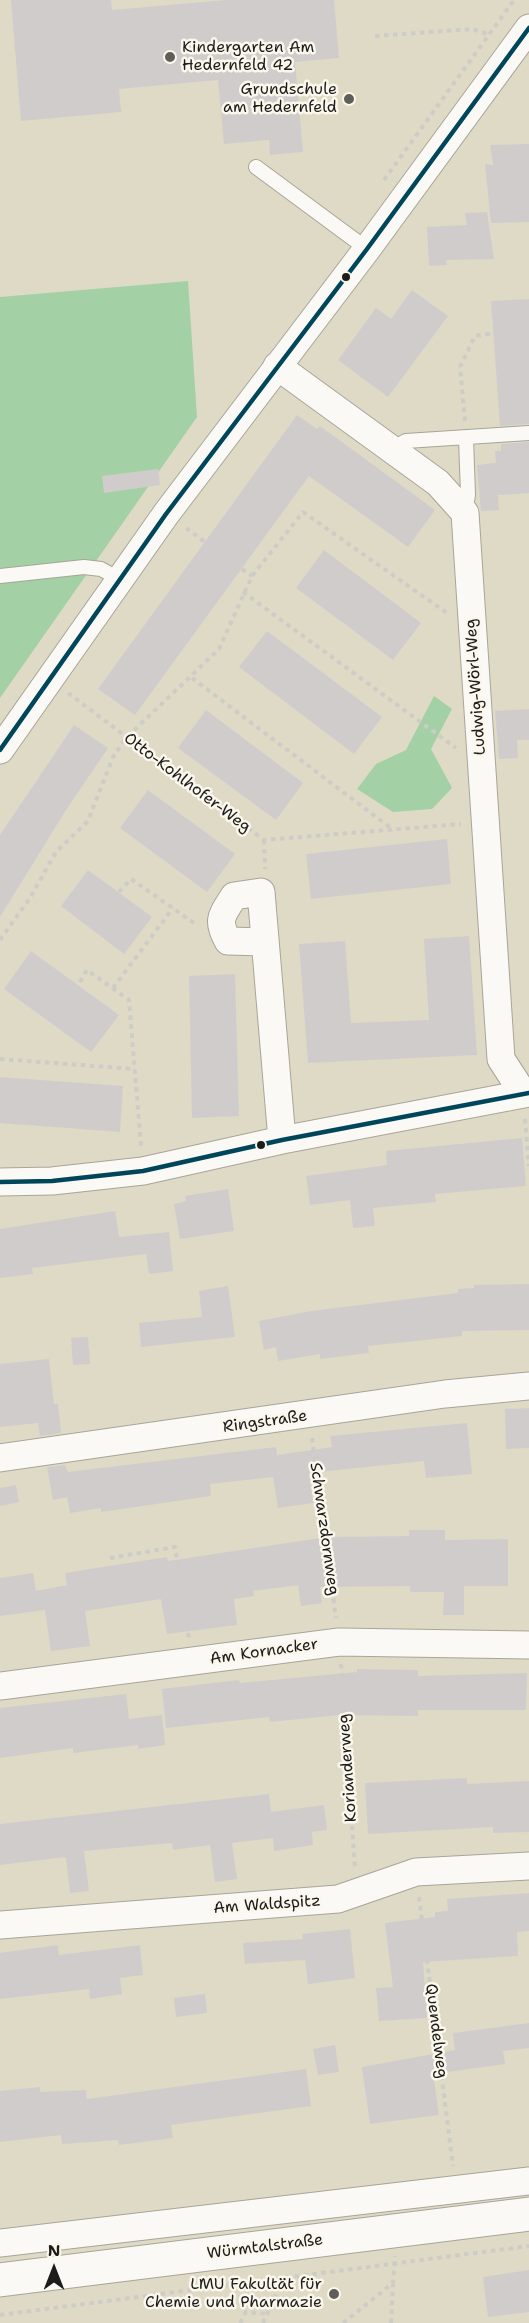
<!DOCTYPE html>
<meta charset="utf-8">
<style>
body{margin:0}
#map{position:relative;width:529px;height:2323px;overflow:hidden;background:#dedac6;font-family:"Shantell Sans",sans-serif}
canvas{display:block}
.north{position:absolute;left:24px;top:2239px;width:60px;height:60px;-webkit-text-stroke:4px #fbf7ec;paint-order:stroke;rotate:0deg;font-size:16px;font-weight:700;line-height:24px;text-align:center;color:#1c1c1c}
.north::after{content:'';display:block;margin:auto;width:21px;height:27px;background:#1c1c1c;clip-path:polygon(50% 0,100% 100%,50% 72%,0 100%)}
</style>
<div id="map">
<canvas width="529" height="2323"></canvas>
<div class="north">N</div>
</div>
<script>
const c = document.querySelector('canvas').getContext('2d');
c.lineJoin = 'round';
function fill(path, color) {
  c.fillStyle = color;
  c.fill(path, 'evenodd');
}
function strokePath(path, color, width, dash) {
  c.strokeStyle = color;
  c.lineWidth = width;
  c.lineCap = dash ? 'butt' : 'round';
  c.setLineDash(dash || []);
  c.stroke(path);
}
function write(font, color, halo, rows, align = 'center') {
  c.font = font + ' "Shantell Sans",sans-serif';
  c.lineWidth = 5;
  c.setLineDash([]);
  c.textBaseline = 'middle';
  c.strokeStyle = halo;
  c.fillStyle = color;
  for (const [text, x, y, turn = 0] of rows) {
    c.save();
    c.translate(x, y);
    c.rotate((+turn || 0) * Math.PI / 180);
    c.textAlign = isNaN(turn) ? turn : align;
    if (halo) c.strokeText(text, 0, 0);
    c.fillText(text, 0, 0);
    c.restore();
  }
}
const green = new Path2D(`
 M188 281 197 417 0 698V297Z
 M434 696 452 709 431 749 452 788 432 809 393 812 357 789 376 764 406 750Z`);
const building = new Path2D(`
 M11 0H111L112 10 226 0H334L339 58 295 62 303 152 270 155 269 140 224 144 218 80 119 89 121 112 21 121Z
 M529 144V222L491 223 485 164 493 165 490 145Z
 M487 212 494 259 446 260 447 265 429 266 427 227 467 225 465 213Z
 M412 290 448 316 388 397 338 360 376 308 391 319Z
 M529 299V424L500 426 491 301Z
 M297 415 317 429 320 426 435 510 408 547 309 476 135 715 98 689Z
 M529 442V493L498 495 499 510 481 511 477 465 496 463 495 451H501V444Z
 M158 469 160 485 104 493 102 476Z
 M324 550 421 623 393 660 296 588Z
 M267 631 382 717 354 754 239 667Z
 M529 709V740H517L518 758 499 759 495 711Z
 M206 710 303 783 276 820 178 748Z
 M74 725 108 748 66 810 0 917V835Z
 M148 790 235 854 207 892 120 828Z
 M447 839 451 884 311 899 306 854Z
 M88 870 152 917 124 954 61 906Z
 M469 936 477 1055 308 1063 299 944 345 941 351 1023 429 1020 424 939Z
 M31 951 119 1015 91 1052 4 989Z
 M235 974 239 1116 192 1118 189 976Z
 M0 1077 123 1086 120 1132 0 1123Z
 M522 1138 526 1186 435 1194 436 1202 373 1208 375 1226 353 1228 350 1200 310 1205 306 1176 387 1165 386 1151Z
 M228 1189 234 1231 180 1239 174 1204 186 1201 185 1196Z
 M115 1211 119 1237 169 1232 173 1271 149 1274 146 1254 32 1268 33 1274 0 1278V1229Z
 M529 1284V1330L462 1331V1336L368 1346 369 1353 320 1359V1354L278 1361 276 1347 264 1350 259 1321 311 1311 458 1293V1289L474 1288V1285Z
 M228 1286 235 1337 141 1347 139 1323 202 1317 199 1291Z
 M88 1337 90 1364 73 1365 71 1338Z
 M49 1359 54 1404H58L61 1433 40 1436 38 1423 0 1427V1364Z
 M529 1408V1448L506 1449 505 1409Z
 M467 1423 472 1474 426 1478 424 1461 309 1473 313 1503 278 1508 273 1477 210 1484 211 1496 101 1512V1508L70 1513 67 1497 53 1500 47 1467 65 1465 68 1472 276 1447 277 1455 332 1447 330 1436Z
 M16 1485 19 1502 0 1506V1488Z
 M409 1530H445V1540L508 1539V1586H464V1615H443L444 1592H410V1586L320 1587 322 1603 301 1606 298 1585 253 1591 254 1596 234 1599 237 1625 167 1634 161 1599 85 1611 90 1646 51 1651 45 1610 0 1616V1578L33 1573 36 1591 67 1585 65 1573 90 1569 167 1557 168 1561 327 1537 409 1536Z
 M357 1669 418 1670V1676L527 1673 526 1710H418V1716L339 1715 270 1722 269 1717 166 1728 162 1689 239 1680 240 1683 357 1672Z
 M126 1694 129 1719 162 1715 165 1745 138 1749V1745L73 1753V1748L0 1758V1708Z
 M467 1778V1784L529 1781V1832L493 1833V1827L368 1834 365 1783Z
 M269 1794 271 1812 324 1805 327 1830 312 1832 313 1845 274 1851 273 1838 232 1843 237 1879 215 1882 210 1845 173 1850 172 1843 84 1851 89 1891 70 1893 66 1857 0 1865V1824Z
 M529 1893V1931L517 1932 518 1956 423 1962 427 2018 379 2021 376 1988 393 1987 385 1923 435 1917V1912L448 1911 447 1899Z
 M350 1929 355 1978 308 1984 305 1960 245 1964 243 1943 303 1939 302 1934Z
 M58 1945 59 1955 140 1945 143 1975 120 1978 122 1994 90 1999 89 1989 0 1999V1953Z
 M205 1994 207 2013 176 2017 174 1998Z
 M529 2023V2048L503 2051 505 2064 433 2074 439 2115 370 2124 362 2067 455 2050 453 2033Z
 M335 2045 339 2072 318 2075 313 2049Z
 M306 2069 311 2106 171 2125 173 2138 119 2145 118 2140 62 2144 61 2135 0 2142V2091L40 2087V2092L86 2090 87 2099Z
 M529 2270V2312L488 2317 483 2277Z`);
const path = new Path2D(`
 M375 36 472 29 488 34
 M384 180 514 0
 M465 421 460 367 475 336 494 333
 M186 528 205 542
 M242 569 252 576
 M243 592 456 748
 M192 678 392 829
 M68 693 264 840 461 824
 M264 840 265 869
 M119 892 131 879 197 925
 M0 940 30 898 56 852 88 821 113 757 126 738 219 649 252 576 303 512 447 613
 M80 982 87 970 129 1000 141 1146
 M113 988 173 908
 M0 1059 135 1069
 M525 1119 529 1166
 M312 1438 336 1618
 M110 1558 175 1547 189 1638
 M341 1664 355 1869
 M419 1897 453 2166
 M0 2315 529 2246
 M240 2323 246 2312 267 2314
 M263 2323 283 2279
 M343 2323 393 2283 395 2256
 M391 2323 393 2284`);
const service = new Path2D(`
 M256 167 367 249
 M391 449 406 441 529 433
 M465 513 468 495 466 438
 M0 576 84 567 101 569 119 579`);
const minor = new Path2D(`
 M277 366 438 483 465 513 501 1059 523 1093
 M0 750 166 514 367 249 529 28
 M265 942 228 941C216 919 222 916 234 896L261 892 282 1140
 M0 1182 52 1181 143 1171 282 1140 529 1093
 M0 1458 445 1394 529 1386
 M0 1686 339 1642 529 1645
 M0 1925 338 1899 416 1872 529 1866
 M0 2243 529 2181`);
const secondary = new Path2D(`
 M0 2280 529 2214`);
const bus1 = new Path2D(`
 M0 750 166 514 367 249 529 28
 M0 1182 52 1181 143 1171 282 1140 529 1093`);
const markers = [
 [170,57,6,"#605e58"],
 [349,99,6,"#605e58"],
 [346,277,5,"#1c1c1c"],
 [261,1145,5,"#1c1c1c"],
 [334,2294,6,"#605e58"]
];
const poiNames = [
 ["Kindergarten Am",182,48,"left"],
 ["Hedernfeld 42",182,66,"left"],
 ["Grundschule",337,90],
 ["am Hedernfeld",337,108],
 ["LMU Fakultät für",322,2285],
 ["Chemie und Pharmazie",322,2303]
];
const streetNames = [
 ["Ludwig-Wörl-Weg",476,687,-94],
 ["Otto-Kohlhofer-Weg",187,783,37],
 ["Ringstraße",265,1422,-8],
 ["Schwarzdornweg",324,1529,82],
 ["Am Kornacker",264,1652,-8],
 ["Korianderweg",348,1768,-94],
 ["Am Waldspitz",267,1905,-4],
 ["Quendelweg",436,2031,83],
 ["Würmtalstraße",265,2247,-7]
];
fill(green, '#a4d0a5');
fill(building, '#d1cccc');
strokePath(service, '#a8a598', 16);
strokePath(minor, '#a8a598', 29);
strokePath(secondary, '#a8a598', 35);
strokePath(path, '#cdccc7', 4, [4.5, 4.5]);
strokePath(service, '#faf9f6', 14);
strokePath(minor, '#faf9f6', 27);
strokePath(secondary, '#faf9f6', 33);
strokePath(bus1, '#00465a', 4.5);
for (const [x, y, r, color] of markers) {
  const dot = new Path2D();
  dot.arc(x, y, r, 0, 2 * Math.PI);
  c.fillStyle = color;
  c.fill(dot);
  strokePath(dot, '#fbf7ec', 2);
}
write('16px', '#1c1c1c', '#fbf7ec', poiNames, 'right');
write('16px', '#1c1c1c', '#fbf7ec', streetNames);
</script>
